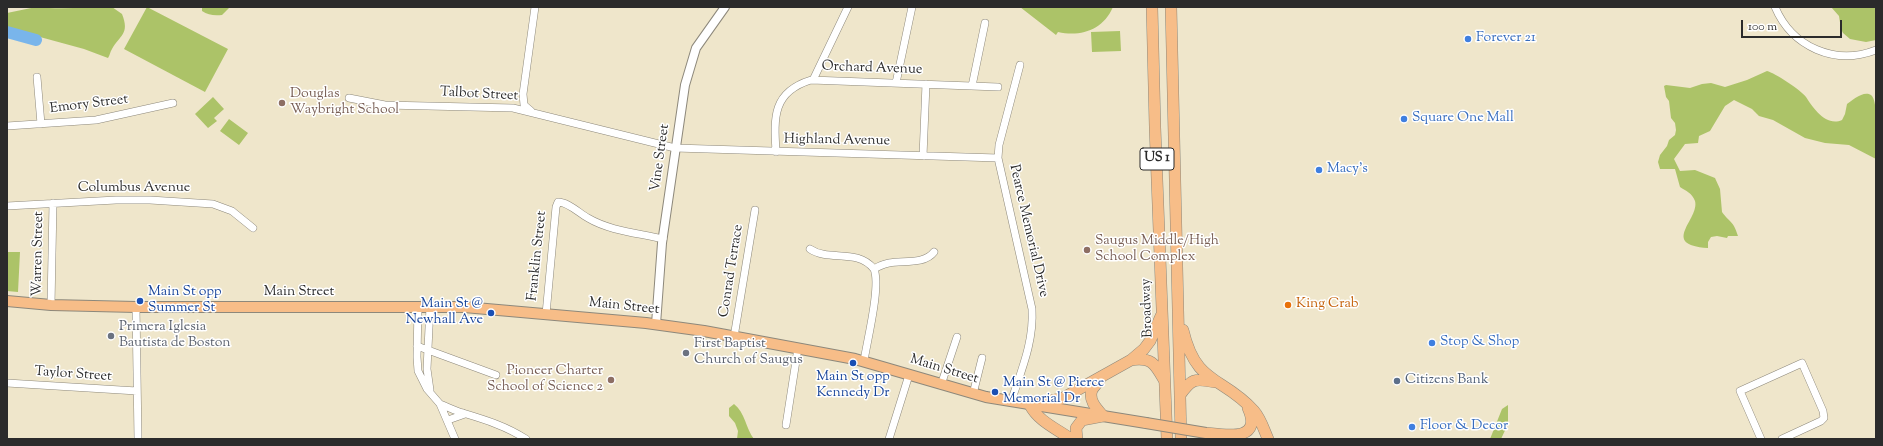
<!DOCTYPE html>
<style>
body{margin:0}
#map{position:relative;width:1883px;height:446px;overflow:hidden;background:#efe6cb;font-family:"Sorts Mill Goudy",serif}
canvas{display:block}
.frame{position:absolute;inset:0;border:8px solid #2b2b2b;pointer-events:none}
.scale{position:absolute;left:1741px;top:20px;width:101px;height:18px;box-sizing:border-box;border:2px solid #2b2b2b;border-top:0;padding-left:5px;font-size:12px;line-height:14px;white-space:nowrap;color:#2b2b2b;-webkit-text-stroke:3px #fff;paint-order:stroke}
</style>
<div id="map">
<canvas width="1883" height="446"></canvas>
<div class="frame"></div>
<div class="scale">100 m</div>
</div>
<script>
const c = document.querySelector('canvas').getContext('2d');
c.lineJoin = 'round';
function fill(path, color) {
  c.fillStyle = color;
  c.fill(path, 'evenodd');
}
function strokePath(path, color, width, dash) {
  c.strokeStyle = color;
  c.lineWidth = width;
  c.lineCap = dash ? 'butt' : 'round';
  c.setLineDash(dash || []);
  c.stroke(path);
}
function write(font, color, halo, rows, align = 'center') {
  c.font = font + ' "Sorts Mill Goudy",serif';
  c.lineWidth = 3;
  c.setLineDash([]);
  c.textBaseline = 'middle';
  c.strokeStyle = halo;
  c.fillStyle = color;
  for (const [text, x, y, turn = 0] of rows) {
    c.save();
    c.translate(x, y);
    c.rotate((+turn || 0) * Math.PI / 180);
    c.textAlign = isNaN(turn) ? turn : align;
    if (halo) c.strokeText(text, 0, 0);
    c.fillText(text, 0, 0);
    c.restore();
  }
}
const green = new Path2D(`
 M36 7C62 10 86 7 112 7L122 14C130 34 120 35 112 49 110 52 110 55 108 58L84 49 7 28V13Z
 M147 7 228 49 205 92 124 49Z
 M202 7H228L229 8 222 15C214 16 208 15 202 11Z
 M1020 7H1113C1103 30 1081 37 1058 32L1056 35Z
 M1831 7H1876V40L1866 42 1850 39 1843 33 1841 29 1839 16Z
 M1120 31 1121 51 1092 52 1091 32Z
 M1767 71C1775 73 1801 90 1806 97 1813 108 1826 127 1842 120L1845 114 1847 104C1852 100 1864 90 1871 95 1879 100 1876 148 1876 159L1849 145 1825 143 1805 138 1773 120 1759 116 1752 109 1734 100 1725 106 1710 131 1699 136 1698 143 1685 144 1674 159 1680 171 1695 170 1715 178 1720 189 1722 212C1730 223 1733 220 1738 236H1728L1727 238 1717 236 1711 237 1708 242V248C1659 245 1700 219 1695 201 1692 193 1686 191 1680 187L1675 169H1660L1658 162 1660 155 1667 146 1669 140 1675 135 1676 130 1675 123 1671 118 1669 101 1666 97 1664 86 1666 85 1690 88 1702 84 1711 83 1725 87 1747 80Z
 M213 97 224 109 214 118 217 121 208 128 195 114Z
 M229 119 248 133 239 145 220 131Z
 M7 252H20L18 292 7 291Z
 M734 404C745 412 746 429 754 439H737L738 431 735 423 729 416V408Z
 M1508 405V424L1501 439H1490L1502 409Z`);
const river = new Path2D(`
 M7 32 36 40`);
const minor = new Path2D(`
 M1775 7C1792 47 1835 66 1876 50
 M37 77 41 124
 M813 80 848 7
 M896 83 912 7
 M972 86 985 23
 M349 98 385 105 513 108 675 148 998 158
 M531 111 524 105 523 94 535 7
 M7 126 96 120 173 103
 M776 152C774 118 772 92 811 80L998 87
 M923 156 926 84
 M7 206 116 200H150L213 204 232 211 253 228
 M810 249C829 262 857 248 874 269
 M51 305 53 203
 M136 307 138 439
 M418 307 417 357 418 371 427 389 440 404 455 439
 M546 314 556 207 558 202C568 202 579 213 588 218 610 231 638 233 663 239
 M734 337 755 210
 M417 346 496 375
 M864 361C867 341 881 286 874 269 879 266 883 264 889 263 902 260 924 265 934 252
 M7 383 137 391
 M941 385 957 337
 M430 390 427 369 430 307
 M973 394 982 358
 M1011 402C1021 371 1034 342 1032 309L998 158 999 145 1020 65
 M440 404C448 407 455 411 463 413 486 420 506 426 526 439
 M448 420 465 414
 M786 425 798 348
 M889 439 909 375
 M1761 439 1740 391 1802 363 1823 411 1824 418 1821 421 1782 439`);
const tertiary = new Path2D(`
 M656 324 662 243 685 85 696 48 725 7`);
const primary = new Path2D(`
 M7 301 51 305 136 307H464L646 323 704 331 855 359 986 397 1146 423`);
const trunk = new Path2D(`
 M1152 7 1155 127 1167 439
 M1171 7 1181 439
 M1183 330C1196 386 1223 376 1254 411 1261 419 1264 430 1268 439
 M1131 360C1152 357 1155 364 1164 380
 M1100 379C1098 383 1094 386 1092 390 1088 400 1097 409 1103 416
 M1180 395C1191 379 1195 378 1214 382
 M1206 433C1226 435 1263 442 1248 408
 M1071 439C1057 429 1038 421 1030 405L1063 398 1131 360 1144 349 1150 341 1161 316
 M1077 439 1076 428 1082 420 1103 416`);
const primaryBridge = new Path2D(`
 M1146 423 1206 433`);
const markers = [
 [1468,39,4,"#3f7fe0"],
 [282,103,4,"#8d6e63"],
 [1404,119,4,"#3f7fe0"],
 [1319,170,4,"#3f7fe0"],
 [1087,250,4,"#8d6e63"],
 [140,301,4,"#1a4fb4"],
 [1288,305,4,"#e8710a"],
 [491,313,4,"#1a4fb4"],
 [111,336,4,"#6b7280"],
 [1432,343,4,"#3f7fe0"],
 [686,353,4,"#6b7280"],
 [853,363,4,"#1a4fb4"],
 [611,380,4,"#8d6e63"],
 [1397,381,4,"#5c6f8a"],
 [995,392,4,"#1a4fb4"],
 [1412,427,4,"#3f7fe0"]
];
const shields = [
 [1157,159,34]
];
const shieldNames = [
 ["US 1",1157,159]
];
const shopNames = [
 ["Forever 21",1476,39],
 ["Square One Mall",1412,119],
 ["Macy's",1327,170],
 ["Stop & Shop",1440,343],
 ["Floor & Decor",1420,427]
];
const streetNames = [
 ["Orchard Avenue",872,69,2],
 ["Talbot Street",479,95,3],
 ["Emory Street",89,105,-7],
 ["Highland Avenue",837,141,1],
 ["Vine Street",661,158,-82],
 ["Columbus Avenue",134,189],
 ["Pearce Memorial Drive",1028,231,77],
 ["Warren Street",39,254,-89],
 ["Franklin Street",538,256,-84],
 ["Conrad Terrace",732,271,-81],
 ["Main Street",299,293],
 ["Main Street",624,307,6],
 ["Broadway",1148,308,-92],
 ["Main Street",944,370,17],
 ["Taylor Street",73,375,4]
];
const educationNames = [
 ["Douglas",290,95],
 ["Waybright School",290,111],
 ["Saugus Middle/High",1095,242],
 ["School Complex",1095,258],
 ["Pioneer Charter",603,372,"right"],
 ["School of Science 2",603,388,"right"]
];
const transitNames = [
 ["Main St opp",148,293],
 ["Summer St",148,309],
 ["Main St @",483,305,"right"],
 ["Newhall Ave",483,321,"right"],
 ["Main St opp",853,378,"center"],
 ["Kennedy Dr",853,394,"center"],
 ["Main St @ Pierce",1003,384],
 ["Memorial Dr",1003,400]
];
const foodNames = [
 ["King Crab",1296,305]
];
const worshipNames = [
 ["Primera Iglesia",119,328],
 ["Bautista de Boston",119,344],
 ["First Baptist",694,345],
 ["Church of Saugus",694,361]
];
const serviceNames = [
 ["Citizens Bank",1405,381]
];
fill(green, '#acc368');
strokePath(river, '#79b5eb', 12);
strokePath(minor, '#8d887b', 8);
strokePath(tertiary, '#8d887b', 10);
strokePath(primary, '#8d887b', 12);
strokePath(trunk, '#8d887b', 12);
strokePath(minor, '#fff', 7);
strokePath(tertiary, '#fff', 8);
strokePath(primary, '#f7bd88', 10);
strokePath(trunk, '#f7bd88', 11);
strokePath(primaryBridge, '#8d887b', 12, []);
strokePath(primaryBridge, '#f7bd88', 10);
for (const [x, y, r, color] of markers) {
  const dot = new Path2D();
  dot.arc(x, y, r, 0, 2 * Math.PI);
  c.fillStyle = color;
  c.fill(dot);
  strokePath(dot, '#fff', 1.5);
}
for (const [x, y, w] of shields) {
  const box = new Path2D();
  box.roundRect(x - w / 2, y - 11, w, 22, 3);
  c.fillStyle = '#fff';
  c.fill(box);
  strokePath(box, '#2b2b2b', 1);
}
write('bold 13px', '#2b2b2b', null, shieldNames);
write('14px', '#366cbe', '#fff', shopNames, 'left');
write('14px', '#2b2b2b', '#fff', streetNames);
write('14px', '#785e54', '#fff', educationNames, 'left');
write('14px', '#164399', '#fff', transitNames, 'left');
write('14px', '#c56008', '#fff', foodNames, 'left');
write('14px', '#5b616d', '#fff', worshipNames, 'left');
write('14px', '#4e5e75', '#fff', serviceNames, 'left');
</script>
